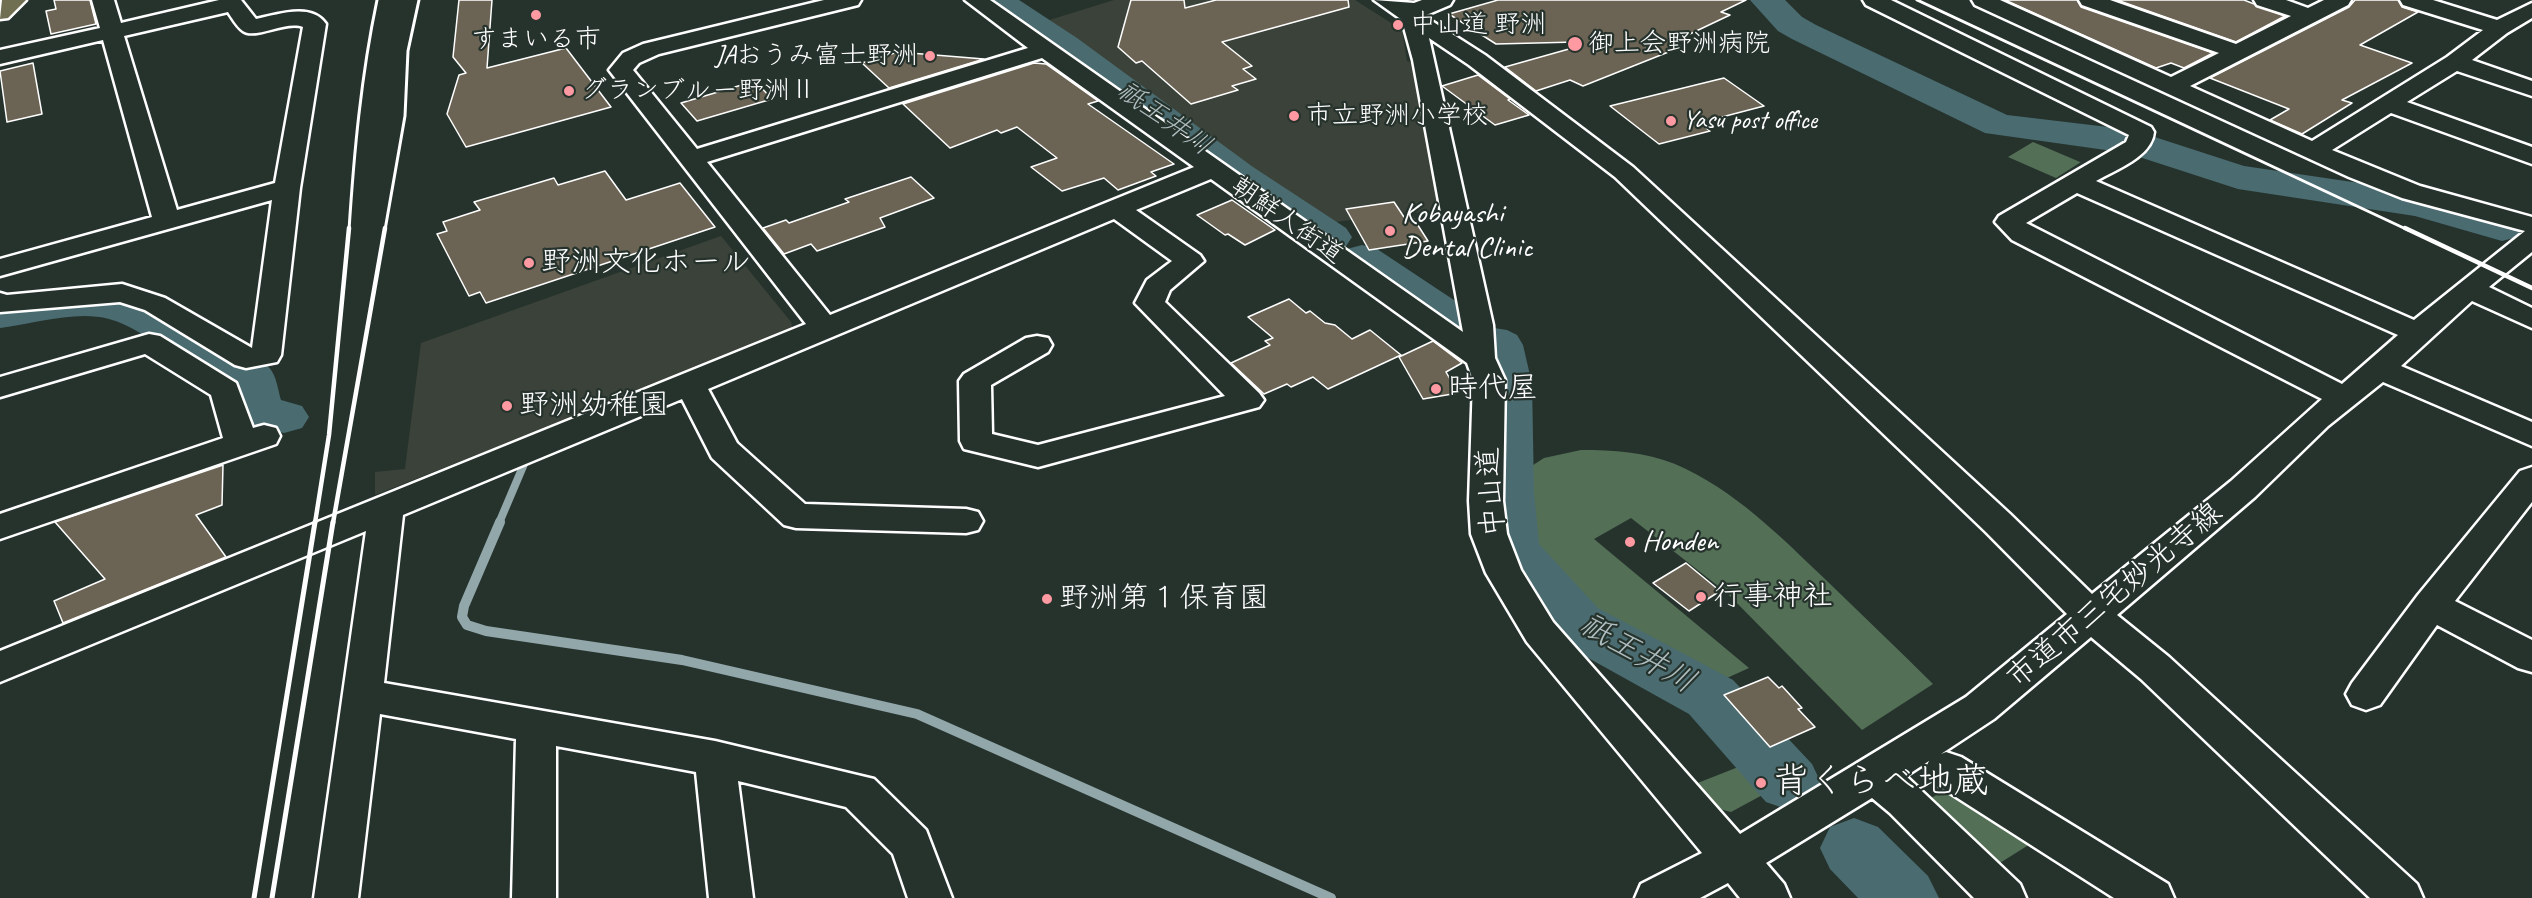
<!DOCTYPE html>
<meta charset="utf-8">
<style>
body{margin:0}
canvas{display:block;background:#26332d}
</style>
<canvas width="2532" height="898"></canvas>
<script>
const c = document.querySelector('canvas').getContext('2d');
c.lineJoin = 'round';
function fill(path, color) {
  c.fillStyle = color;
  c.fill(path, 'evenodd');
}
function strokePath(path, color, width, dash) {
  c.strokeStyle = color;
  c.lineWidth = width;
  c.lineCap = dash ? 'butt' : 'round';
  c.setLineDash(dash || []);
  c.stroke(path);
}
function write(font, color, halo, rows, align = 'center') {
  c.font = font + ' Caveat,"Klee One",sans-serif';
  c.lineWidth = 4.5;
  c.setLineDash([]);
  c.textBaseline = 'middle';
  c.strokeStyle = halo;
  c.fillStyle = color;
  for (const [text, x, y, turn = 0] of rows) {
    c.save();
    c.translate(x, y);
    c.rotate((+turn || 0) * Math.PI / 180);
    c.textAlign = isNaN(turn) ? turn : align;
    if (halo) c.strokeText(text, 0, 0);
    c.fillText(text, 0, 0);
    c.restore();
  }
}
const built = new Path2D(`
 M1114 0H1355L1402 30 1407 61 1417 65 1443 212 1398 213 1315 225 1230 167 1040 23Z
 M721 236 791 322 793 330 375 495V472L405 469 421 343Z`);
const green = new Path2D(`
 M2033 142 2080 162H2081L2056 178 2008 157Z
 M1581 450C1613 450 1645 452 1675 464 1734 489 1782 538 1827 581 1862 615 1898 649 1933 684L1862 730 1727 593 1631 518 1594 539 1749 668 1707 687 1642 657 1577 619 1540 576 1521 545 1513 478 1544 458Z
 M1751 762H1756L1779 786 1731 812 1704 805 1690 786Z
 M1957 783 2043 836 1987 871 1919 805Z`);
const streamFar1 = new Path2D(`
 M499 523 527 457`);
const stream = new Path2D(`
 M500 522 464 606 462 617 467 625 486 631 682 660 917 714 1331 898`);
const river = new Path2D(`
 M981 0H1019L1077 38 1253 167 1346 228 1352 237 1346 246 1331 250 1316 246C1204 169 1098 83 985 7Z
 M1750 0H1785L1802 17 1816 25 2007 115 2133 130 2244 166 2420 192 2517 219 2523 228 2517 237 2502 241 2415 216 2238 189 2127 153 1985 133 1792 39 1778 31Z
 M1362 245 1377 249 1481 318 1487 327 1507 330 1517 335 1523 345 1532 384 1534 492 1539 544 1598 608 1733 680 1812 764 1821 783 1812 802 1789 810 1766 802 1689 714 1556 640 1493 564C1463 513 1505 377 1470 343 1467 340 1455 339 1449 338L1347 267 1340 258 1347 249Z
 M93 290C152 295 183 326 233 354 242 359 259 361 267 366 276 372 278 390 281 400L302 406 309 417 302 428 284 433 242 421 234 410 228 387C183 375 154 331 109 319 76 310 34 324 0 328V300Z
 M1854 818 1878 827 1928 876 1939 898H1858L1830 869 1820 848 1830 827Z`);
const building = new Path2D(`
 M54 0H90L96 24 51 34 46 11 56 9Z
 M459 0H492L487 68 566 48 611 107 466 147 447 114 459 75 466 73 453 57Z
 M1131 0H1184L1185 8 1216 0H1348L1349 7 1222 42 1252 66 1243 69 1256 79 1232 86 1238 90 1191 104 1142 61 1136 63 1118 47Z
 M1498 0H1746L1721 12 1730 15 1673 42 1681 47 1583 86 1570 80 1536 91 1505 67 1576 47V42L1496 44 1449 14Z
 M2005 0H2077L2081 7 2213 53 2184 68 2171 63 2156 68Z
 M2117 0H2244L2285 16 2236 42Z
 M2355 0H2398L2402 7 2418 12 2360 45 2412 63 2342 100 2352 103 2302 134 2270 120 2289 109 2210 78 2349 7Z
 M898 52 984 59 889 88 862 63Z
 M33 63 42 114 7 122 0 71Z
 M1034 63 1046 64 1098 101 1088 104 1174 164 1151 172 1156 176 1118 190 1104 178 1062 191 1031 167 1057 158 1017 127 1001 133 997 130 950 148 903 104Z
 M1478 75 1510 99 1508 100 1529 115 1495 125 1442 86Z
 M1724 78 1764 106 1699 123 1710 131 1659 144 1610 106Z
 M755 81 772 99 697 121 681 103Z
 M605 171 626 200 680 183 715 227 486 303 480 292 469 296 437 234 447 231 443 222 480 210 474 202 554 178 558 185Z
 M911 177 934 198 880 218 885 227 817 251 811 244 784 254 763 228 786 220 789 223 849 202 845 199Z
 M1232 200 1275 230 1245 245 1228 234 1225 235 1197 215Z
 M1394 202 1404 217 1412 216 1428 241 1369 250 1346 209Z
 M1289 299 1306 313 1310 311 1325 323 1335 325 1352 339 1370 330 1401 355 1328 389 1313 377 1291 387 1287 384 1264 394 1231 363 1270 345 1265 341 1273 338 1248 317Z
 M1433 341 1462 363 1446 372 1458 393 1423 399 1399 357Z
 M223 465 222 505 196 515 226 557 63 623 54 601 105 579 55 522Z
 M1686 563 1720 591 1689 611 1653 583Z
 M1768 677 1779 688 1782 686 1802 708 1798 709 1815 727 1770 747 1724 695Z`);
const minor = new Path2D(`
 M92 0H114L121 23 219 0H241L256 19C277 15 311 2 326 24L300 188 281 355 277 362 246 368 235 365 145 310 120 302 0 312V293L7 295 122 284 165 298 252 348 272 200 0 276V259L152 217 103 40 0 64V50L100 28ZM228 12C232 18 237 27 243 31 255 40 286 20 303 27L275 183 177 210 124 36Z
 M824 0H861L858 5 659 54 639 63 633 70 697 149 1028 48 965 0H990L1463 332 1413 60 1402 20 1374 0 1414 3 1422 0H1453L1450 5 1424 16 1485 55 1633 167 2010 514 2092 594 2231 481 2322 399 2012 240 1995 222 1999 216 2126 142 2129 135 1866 5 1863 0H1891L2151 127 2154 132C2152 157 2115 170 2096 181L2414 320 2525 231 2402 198 2349 177 1975 5 1972 0H2000L2171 77 2219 53 2082 5 2079 0H2110L2236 44 2291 16 2257 5 2254 0H2286L2308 8 2324 0H2351L2348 5 2190 86 2312 141 2447 57 2483 30 2403 5 2400 0H2433L2497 20 2532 3V18L2507 33 2472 60 2532 81V96L2457 71 2407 102 2532 147V164L2391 113 2332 150 2420 186 2532 217V252L2489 287 2532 308V328L2472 301 2401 366 2532 422V446L2383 382 2328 426 2255 497 2117 615 2169 657 2417 884 2423 898H2370L2141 679 2091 637 1994 719 1941 754 1946 752 1961 757 2168 884 2174 898H2114L1931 781 1925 769 1929 761 1906 776 2020 884 2026 898H1974L1890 813 1872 798 1766 863 1784 884 1790 898H1740L1728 883 1700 898H1635L1641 884 1702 853 1527 642 1486 573 1471 534 1469 501 1473 380 1467 363 1211 179 1136 210 1200 255 1204 261 1170 290 1165 302 1259 393 1264 400 1259 407 1038 467 964 449 960 441 959 381 964 374 1026 338 1037 336 1048 338 1052 345 1048 352 991 385 992 434 1038 445 1225 396 1135 303 1147 280 1172 261 1114 219 708 389 737 443 805 504 966 509 978 512 983 521 978 530 966 533 796 528 784 525 712 458 682 399 403 515 384 683 715 741 874 779 926 830 952 898H908L893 854 846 807 738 781 753 898H709L696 772 556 746V898H512L516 739 380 714 358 898H314L366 531 0 682V651L806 324 609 70 623 53 643 44ZM1429 38 1469 65 1615 177 1986 532 2067 614 1966 697 1740 834 1553 622 1521 570 1507 534 1503 501 1505 380 1495 358 1493 325ZM1042 58 1194 167 830 315 707 162ZM2077 193 2398 335 2342 384 2026 223Z
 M149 334 160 336 236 383 253 428 264 425 276 428 280 436 276 444 0 539V514L223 438 211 395 145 354 0 397V377Z
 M2532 467V502L2455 601 2532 640V672L2518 668 2437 625 2380 705 2366 710 2352 705 2346 694 2352 683 2418 595 2520 471Z`);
const major = new Path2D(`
 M2 0H26L8 18 0 19Z`);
const railFar2 = new Path2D(`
 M1917 0 2408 230
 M349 230C354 153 361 76 377 0
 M385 230 405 116 408 51 419 0`);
const railFar1 = new Path2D(`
 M2405 228 2532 288
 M315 523 329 435 349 228
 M333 523 385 228`);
const rail = new Path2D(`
 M254 898 315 522
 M272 898 333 522`);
const markers = [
 [536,15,6,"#ff9aa2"],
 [1398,25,6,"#ff9aa2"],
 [1575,44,8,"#ff9aa2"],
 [930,56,6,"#ff9aa2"],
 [569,91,6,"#ff9aa2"],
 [1294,116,6,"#ff9aa2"],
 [1671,121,6,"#ff9aa2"],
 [1390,231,6,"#ff9aa2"],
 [529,263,6,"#ff9aa2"],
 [1436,389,6,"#ff9aa2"],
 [507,406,6,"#ff9aa2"],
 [1630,542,6,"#ff9aa2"],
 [1701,597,6,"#ff9aa2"],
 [1047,599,6,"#ff9aa2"],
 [1761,783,6,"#ff9aa2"]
];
const farPoinames = [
 ["中山道 野洲",1410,25],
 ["すまいる市",536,40,"center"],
 ["御上会野洲病院",1588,44],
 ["JAおうみ富士野洲",918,56,"right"],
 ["グランブルー野洲Ⅱ",581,91],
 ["市立野洲小学校",1306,116],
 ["Yasu post office",1683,121]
];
const farStreetnames = [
 ["朝鮮人街道",1287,221,35]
];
const farWaternames = [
 ["祇王井川",1164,119,35]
];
const poiNames = [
 ["Kobayashi",1402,214],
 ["Dental Clinic",1402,248],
 ["野洲文化ホール",541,263],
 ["時代屋",1448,389],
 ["野洲幼稚園",519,406],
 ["Honden",1642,542],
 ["行事神社",1713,597],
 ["野洲第１保育園",1059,599]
];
const streetNames = [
 ["中山道",1492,492,-94],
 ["市道市三宅妙光寺線",2115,596,-40]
];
const waterNames = [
 ["祇王井川",1637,654,30]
];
const nearPoinames = [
 ["背くらべ地蔵",1773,783]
];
fill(built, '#3b4239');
fill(green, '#536f56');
strokePath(streamFar1, '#92a7aa', 8);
strokePath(stream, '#92a7aa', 10);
fill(river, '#4a6c71');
fill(building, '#6b6454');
strokePath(building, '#fff', 1.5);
strokePath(minor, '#fff', 5);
strokePath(major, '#fff', 5);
fill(minor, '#26332d');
fill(major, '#706f52');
strokePath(railFar2, '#fff', 3);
strokePath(railFar1, '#fff', 4.5);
strokePath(rail, '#fff', 5);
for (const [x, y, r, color] of markers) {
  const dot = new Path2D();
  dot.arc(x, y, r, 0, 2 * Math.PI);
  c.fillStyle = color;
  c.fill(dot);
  strokePath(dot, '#26332d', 2);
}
write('26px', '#fff', '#26332d', farPoinames, 'left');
write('26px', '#fff', '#26332d', farStreetnames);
write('italic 27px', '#aebdbf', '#26332d', farWaternames);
write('30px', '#fff', '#26332d', poiNames, 'left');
write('30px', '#fff', '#26332d', streetNames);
write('italic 32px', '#aebdbf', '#26332d', waterNames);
write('36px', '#fff', '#26332d', nearPoinames, 'left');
</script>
